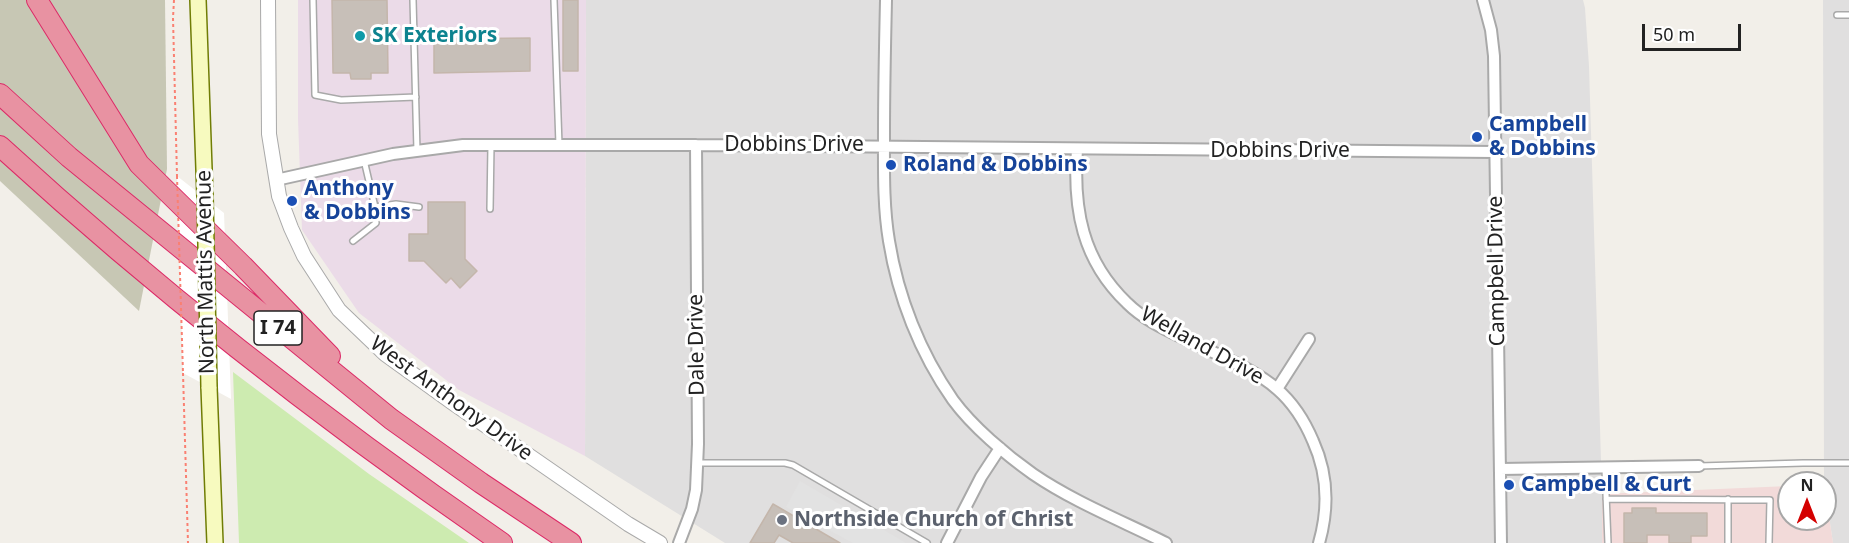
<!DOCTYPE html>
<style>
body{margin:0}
#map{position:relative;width:1849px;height:543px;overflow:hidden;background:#f2efe9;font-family:"Noto Sans",sans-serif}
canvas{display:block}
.north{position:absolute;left:1777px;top:471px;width:60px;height:60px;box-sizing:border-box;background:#fff;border:2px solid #a7a7a7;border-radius:50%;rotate:0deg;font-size:16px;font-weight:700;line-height:24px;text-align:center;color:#222}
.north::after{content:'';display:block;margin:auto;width:21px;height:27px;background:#d40000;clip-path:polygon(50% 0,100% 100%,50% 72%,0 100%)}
.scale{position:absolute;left:1642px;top:24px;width:99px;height:27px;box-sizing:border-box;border:3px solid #222;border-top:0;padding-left:8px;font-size:18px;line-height:21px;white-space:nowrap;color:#222;-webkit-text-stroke:4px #fff;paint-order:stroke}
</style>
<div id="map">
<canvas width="1849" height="543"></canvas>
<div class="north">N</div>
<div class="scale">50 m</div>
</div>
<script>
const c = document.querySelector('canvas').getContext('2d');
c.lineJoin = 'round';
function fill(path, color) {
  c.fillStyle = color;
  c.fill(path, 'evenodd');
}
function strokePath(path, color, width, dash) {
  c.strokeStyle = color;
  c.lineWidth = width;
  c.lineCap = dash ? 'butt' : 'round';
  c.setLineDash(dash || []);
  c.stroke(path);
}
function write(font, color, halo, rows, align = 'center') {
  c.font = font + ' "Noto Sans",sans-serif';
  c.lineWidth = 6;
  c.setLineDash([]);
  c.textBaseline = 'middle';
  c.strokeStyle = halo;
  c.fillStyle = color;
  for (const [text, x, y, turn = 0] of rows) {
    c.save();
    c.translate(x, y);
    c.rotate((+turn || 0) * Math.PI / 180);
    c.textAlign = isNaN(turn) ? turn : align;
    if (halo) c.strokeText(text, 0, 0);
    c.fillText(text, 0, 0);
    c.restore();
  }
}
const residential = new Path2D(`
 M586 0H1583L1585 8 1589 66 1602 494V543H725L585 456Z
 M1823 0H1849V543H1833L1824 483Z`);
const commercial = new Path2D(`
 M1789 486V519H1825V490L1833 543H1602V494Z`);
const industrial = new Path2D(`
 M298 0H586L585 456 459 390 359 313 302 230 298 119Z`);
const construction = new Path2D(`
 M0 0H165L167 169 139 311 0 181Z`);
const grass = new Path2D(`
 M233 372 369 474 469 543H239Z`);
const parking = new Path2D(`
 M800 481 906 543H853L786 507Z`);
const pier = new Path2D(`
 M177 176 224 213 231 399 183 373Z`);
const building = new Path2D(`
 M332 0H387L388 73H371V79H351L350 73H333Z
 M563 0H578V71H563Z
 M530 38V71L434 73V39Z
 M428 202H465V259L477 271 460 288 451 278 446 283 424 261H409V234H428Z
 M773 504 840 543H793L779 535 774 543H750Z
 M1632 508H1656V513H1707V536H1691V543H1669V535H1647V543H1624V513H1632Z`);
const path = new Path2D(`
 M174 0 173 18 177 176
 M183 373 188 543`);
const service = new Path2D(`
 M313 0 315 95 341 100 416 97
 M413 0 417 151
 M554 0 559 145
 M1837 15H1849
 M364 160 375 207 396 204 419 207
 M490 209 491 145
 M353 241 376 223 375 207
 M697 463H785L793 465 927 543
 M1699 466 1803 463H1849
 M1605 469 1608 543
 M1606 499 1770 500 1769 543
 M1728 499V543`);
const minor = new Path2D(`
 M886 0C885 44 884 88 884 132 884 168 883 205 889 241 898 297 920 353 953 400 972 426 1006 455 1033 474 1074 502 1122 521 1166 543
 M1483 0 1491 30 1494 56 1501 543
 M1077 149C1073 209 1082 260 1127 303 1142 318 1162 328 1181 337 1209 351 1255 369 1277 389 1292 402 1305 422 1313 441 1328 474 1329 508 1319 543
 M276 180 393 154 463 145H696L1495 152
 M1277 389 1309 339
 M1500 469 1699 466
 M679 543 692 509 696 490 698 444 696 145
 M947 543 981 477 1000 448`);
const tertiary = new Path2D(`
 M268 0 269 134 279 196 291 228 304 256 339 310 385 354 453 403 628 524 660 543`);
const secondary = new Path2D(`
 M198 0 205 197
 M209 387 215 543`);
const motorway = new Path2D(`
 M37 0 139 164 243 266 330 356
 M0 94 69 157 391 419 481 483 571 543
 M0 146C158 291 326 422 502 543`);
const pathBridge = new Path2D(`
 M177 176 183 373`);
const secondaryBridge = new Path2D(`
 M205 197 209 387`);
const markers = [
 [360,36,6,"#0f9aa8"],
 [1477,137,6,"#1a4fb4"],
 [891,165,6,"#1a4fb4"],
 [292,201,6,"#1a4fb4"],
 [1509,485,6,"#1a4fb4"],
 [782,520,6,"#6b7280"]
];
const shields = [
 [278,328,48]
];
const shieldNames = [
 ["I 74",278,328]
];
const cultureNames = [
 ["SK Exteriors",372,36]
];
const transitNames = [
 ["Campbell",1489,125],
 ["& Dobbins",1489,149],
 ["Roland & Dobbins",903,165],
 ["Anthony",304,189],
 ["& Dobbins",304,213],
 ["Campbell & Curt",1521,485]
];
const streetNames = [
 ["Dobbins Drive",794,145],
 ["Dobbins Drive",1280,151],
 ["Campbell Drive",1497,271,-91],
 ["North Mattis Avenue",206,272,-91],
 ["Dale Drive",697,345,-91],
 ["Welland Drive",1202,346,29],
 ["West Anthony Drive",451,399,36]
];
const worshipNames = [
 ["Northside Church of Christ",794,520]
];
fill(residential, '#e0dfdf');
fill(commercial, '#f2dad9');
fill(industrial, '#ebdbe8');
fill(construction, '#c7c7b4');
fill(grass, '#cdebb0');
fill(parking, '#e2e2e2');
fill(pier, '#fff');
fill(building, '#c7bfb8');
strokePath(building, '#c4b6ab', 1.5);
strokePath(service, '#a9a9a9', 8);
strokePath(minor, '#a9a9a9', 14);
strokePath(tertiary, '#a9a9a9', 16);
strokePath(secondary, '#707d05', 18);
strokePath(motorway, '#dc2a67', 22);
strokePath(path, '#fa8072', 2, [3, 3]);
strokePath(service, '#fff', 5);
strokePath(minor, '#fff', 10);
strokePath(tertiary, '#fff', 14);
strokePath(secondary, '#f7fabf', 15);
strokePath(motorway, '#e892a2', 20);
strokePath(secondaryBridge, '#707d05', 18, []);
strokePath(pathBridge, '#fa8072', 2, [3, 3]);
strokePath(secondaryBridge, '#f7fabf', 15);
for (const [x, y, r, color] of markers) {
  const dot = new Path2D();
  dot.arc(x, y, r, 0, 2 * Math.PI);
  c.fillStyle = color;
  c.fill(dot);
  strokePath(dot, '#fff', 2);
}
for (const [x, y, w] of shields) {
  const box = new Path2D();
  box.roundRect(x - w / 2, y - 17, w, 34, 4.5);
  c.fillStyle = '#fff';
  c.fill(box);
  strokePath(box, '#222', 1.5);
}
write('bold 20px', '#222', null, shieldNames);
write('bold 21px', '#0d838f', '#fff', cultureNames, 'left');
write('bold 21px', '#164399', '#fff', transitNames, 'left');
write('21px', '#222', '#fff', streetNames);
write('bold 21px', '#5b616d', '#fff', worshipNames, 'left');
</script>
